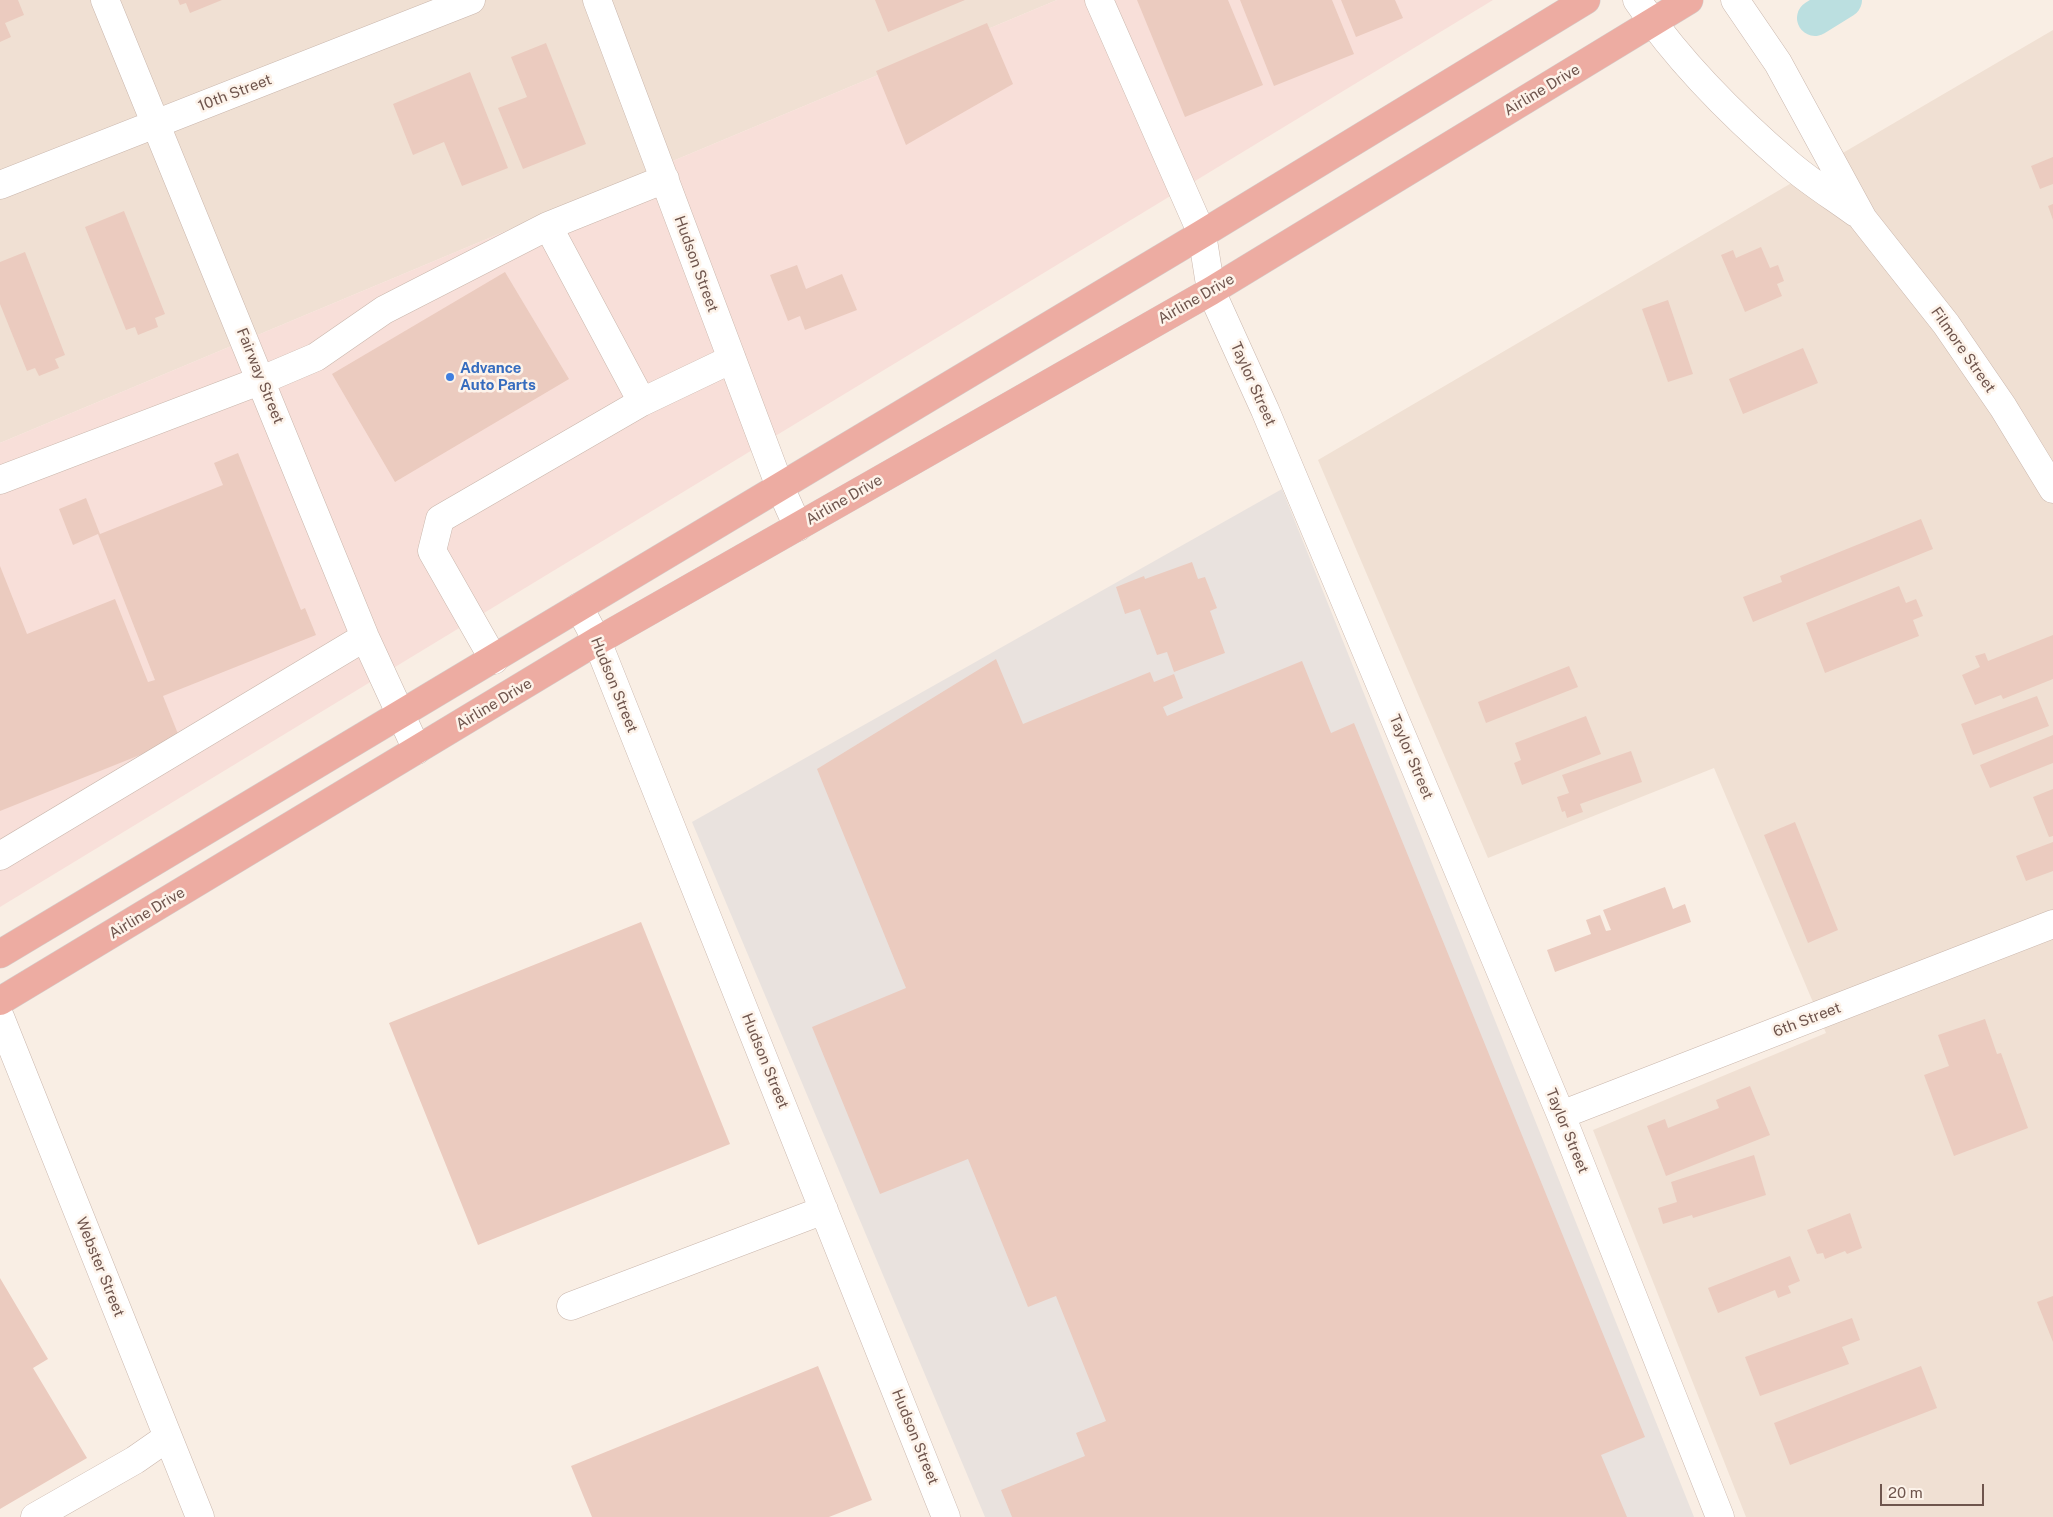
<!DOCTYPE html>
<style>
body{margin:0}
#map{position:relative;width:2053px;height:1517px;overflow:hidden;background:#f9eee4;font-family:"Public Sans",sans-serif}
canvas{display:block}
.scale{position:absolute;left:1880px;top:1484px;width:104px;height:22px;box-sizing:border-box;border:2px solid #6f554d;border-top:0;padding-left:6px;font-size:15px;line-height:18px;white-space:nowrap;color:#6f554d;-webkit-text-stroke:4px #fdf3ea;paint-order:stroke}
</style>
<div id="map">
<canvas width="2053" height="1517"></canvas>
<div class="scale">20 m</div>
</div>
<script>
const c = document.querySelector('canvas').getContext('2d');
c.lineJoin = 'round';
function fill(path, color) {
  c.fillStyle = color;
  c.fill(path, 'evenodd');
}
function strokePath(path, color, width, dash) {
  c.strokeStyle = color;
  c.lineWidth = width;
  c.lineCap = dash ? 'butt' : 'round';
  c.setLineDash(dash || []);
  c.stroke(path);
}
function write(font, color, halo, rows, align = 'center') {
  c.font = font + ' "Public Sans",sans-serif';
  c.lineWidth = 5;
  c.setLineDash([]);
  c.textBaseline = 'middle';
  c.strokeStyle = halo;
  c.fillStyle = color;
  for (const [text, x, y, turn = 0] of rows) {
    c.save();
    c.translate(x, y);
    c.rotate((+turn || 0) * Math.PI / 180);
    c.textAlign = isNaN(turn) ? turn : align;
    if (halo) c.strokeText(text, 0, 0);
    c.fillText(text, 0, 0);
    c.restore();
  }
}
const residential = new Path2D(`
 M0 0H1057L0 443Z
 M2053 30V1517H1746L1593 1130 1826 1033 1714 768 1488 858 1318 460Z`);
const commercial = new Path2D(`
 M1057 0H1493L0 907V443Z`);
const industrial = new Path2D(`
 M1282 489 1694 1517H985L692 822Z`);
const canal = new Path2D(`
 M1815 18 1844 0`);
const building = new Path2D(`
 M0 0H18L24 15 5 23 11 37 0 42Z
 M178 0H222L190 13 186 3 180 5Z
 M875 0H965L888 32Z
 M1137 0H1228L1263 85 1185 117Z
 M1240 0H1332L1354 54 1274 86Z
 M1341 0H1395L1403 18 1356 37Z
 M987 23 1013 84 906 145 876 71Z
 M546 43 586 144 523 169 498 108 527 97 511 57Z
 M470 72 508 168 462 186 444 142 413 155 393 104Z
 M2053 157V184L2040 189 2031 166Z
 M2053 204V220L2048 206Z
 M124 211 165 314 155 318 158 327 138 335 135 327 126 330 85 227Z
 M1761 247 1770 268 1778 265 1784 281 1777 284 1782 296 1745 312 1721 255 1733 250 1736 258Z
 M25 252 65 355 55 359 59 368 39 376 35 368 27 371 0 304V262Z
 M797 265 806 289 842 274 857 310 805 330 800 316 788 321 770 275Z
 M505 272 569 379 395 482 332 374Z
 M1668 300 1693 374 1668 382 1642 309Z
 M1803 348 1818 383 1743 414 1729 379Z
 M238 453 301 610 305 608 316 635 163 696 180 739 0 811V566L27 634 115 599 148 682 155 680 98 534 73 545 59 509 86 498 100 534 223 485 214 463Z
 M1921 519 1933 549 1753 622 1743 597 1782 582 1780 576Z
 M1192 562 1198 579 1205 577 1217 608 1210 611 1225 653 1174 672 1167 652 1157 655 1140 609 1125 614 1116 587 1144 576 1145 579Z
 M1899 586 1906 603 1916 599 1923 616 1913 620 1919 636 1825 673 1806 623Z
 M2053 635V679L2003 699 2001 695 1975 705 1962 675 1980 667 1975 656 1985 653 1988 661Z
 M996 659 1023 724 1150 672 1154 682 1174 674 1183 698 1163 707 1167 716 1302 661 1331 733 1354 723 1645 1437 1601 1455 1627 1517H1012L1001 1490 1085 1456 1076 1433 1106 1421 1056 1296 1028 1307 968 1159 880 1194 812 1027 906 988 817 769Z
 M1569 666 1578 687 1486 723 1478 702Z
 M2037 696 2049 726 1973 755 1961 724Z
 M1586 716 1601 754 1522 785 1514 763 1521 760 1515 743Z
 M2053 735V763L1990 788 1980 765Z
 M1631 751 1642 782 1580 804 1583 812 1567 818 1565 811 1562 812 1557 797 1569 793 1562 775Z
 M2053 789V836L2049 837 2033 797Z
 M1795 822 1838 930 1808 943 1764 835Z
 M2053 842V871L2026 881 2016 856Z
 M1665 887 1673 909 1685 904 1691 922 1555 972 1547 950 1591 934 1586 920 1600 915 1606 931 1611 930 1603 910Z
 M641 922 730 1144 478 1245 389 1023Z
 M1985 1019 1997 1054 2001 1053 2028 1128 1954 1156 1924 1075 1949 1066 1938 1035Z
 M1750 1086 1770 1135 1666 1176 1647 1126 1665 1119 1668 1128 1719 1108 1716 1100Z
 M1754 1155 1766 1195 1693 1218 1692 1215 1663 1224 1658 1208 1677 1202 1671 1182Z
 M1850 1213 1862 1248 1847 1254 1845 1251 1825 1259 1823 1253 1817 1254 1807 1230Z
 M1790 1256 1800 1281 1788 1286 1791 1293 1778 1298 1775 1290 1718 1313 1708 1288Z
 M0 1278 48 1359 33 1368 87 1458 0 1509Z
 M2053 1296V1342L2037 1302Z
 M1852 1318 1860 1340 1842 1347 1849 1364 1760 1396 1745 1357Z
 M818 1366 872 1500 829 1517H592L571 1466Z
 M1921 1366 1937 1408 1790 1465 1774 1423Z`);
const minor = new Path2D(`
 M105 0 365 637 417 750
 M597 0 780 487 798 527
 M1099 0 1202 234 1211 291 1265 410 1561 1115 1720 1517
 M1637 0C1678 61 1733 116 1789 164 1810 182 1834 197 1856 213
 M1735 0 1778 63 1863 219 1946 324 2003 407 2053 489
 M0 185 471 0
 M548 226 665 179
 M642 402 732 359
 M0 480 262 380 316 357 384 310 548 226 642 402 440 519 432 551 494 660
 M579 607 597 641 946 1517
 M0 856 365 637
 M0 1017 200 1517
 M1561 1115 2053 924
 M571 1306 824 1210
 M35 1517 135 1460 168 1437`);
const highway = new Path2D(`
 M0 954 1202 234 1586 0
 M0 1001 597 641 1211 291 1689 0`);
const markers = [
 [450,377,5,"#3f7fe0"]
];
const streetNames = [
 ["Airline Drive",1542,90,-31],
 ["10th Street",235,93,-21],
 ["Hudson Street",696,264,70],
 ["Airline Drive",1196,299,-30],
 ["Filmore Street",1963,350,55],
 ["Fairway Street",260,376,68],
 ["Taylor Street",1253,384,66],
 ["Airline Drive",844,500,-30],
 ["Hudson Street",614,685,68],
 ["Airline Drive",494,704,-31],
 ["Taylor Street",1411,757,67],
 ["Airline Drive",147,913,-31],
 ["6th Street",1807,1020,-21],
 ["Hudson Street",765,1061,68],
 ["Taylor Street",1567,1131,68],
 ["Webster Street",100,1267,68],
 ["Hudson Street",915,1437,68]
];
const shopNames = [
 ["Advance",460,368],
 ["Auto Parts",460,385]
];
fill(residential, '#f0e0d3');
fill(commercial, '#f8dfd9');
fill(industrial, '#e9e2de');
strokePath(canal, '#bbdfe0', 36);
fill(building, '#ebcbbf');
strokePath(minor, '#c9b6ac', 29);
strokePath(highway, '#d4ccca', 29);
strokePath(minor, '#fff', 28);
strokePath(highway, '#edaca2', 28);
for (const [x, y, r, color] of markers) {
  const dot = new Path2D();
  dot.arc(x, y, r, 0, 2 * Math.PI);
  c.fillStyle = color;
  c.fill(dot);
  strokePath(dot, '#fdf3ea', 2);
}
write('15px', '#6f554d', '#fdf3ea', streetNames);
write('bold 15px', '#366cbe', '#fdf3ea', shopNames, 'left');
</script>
